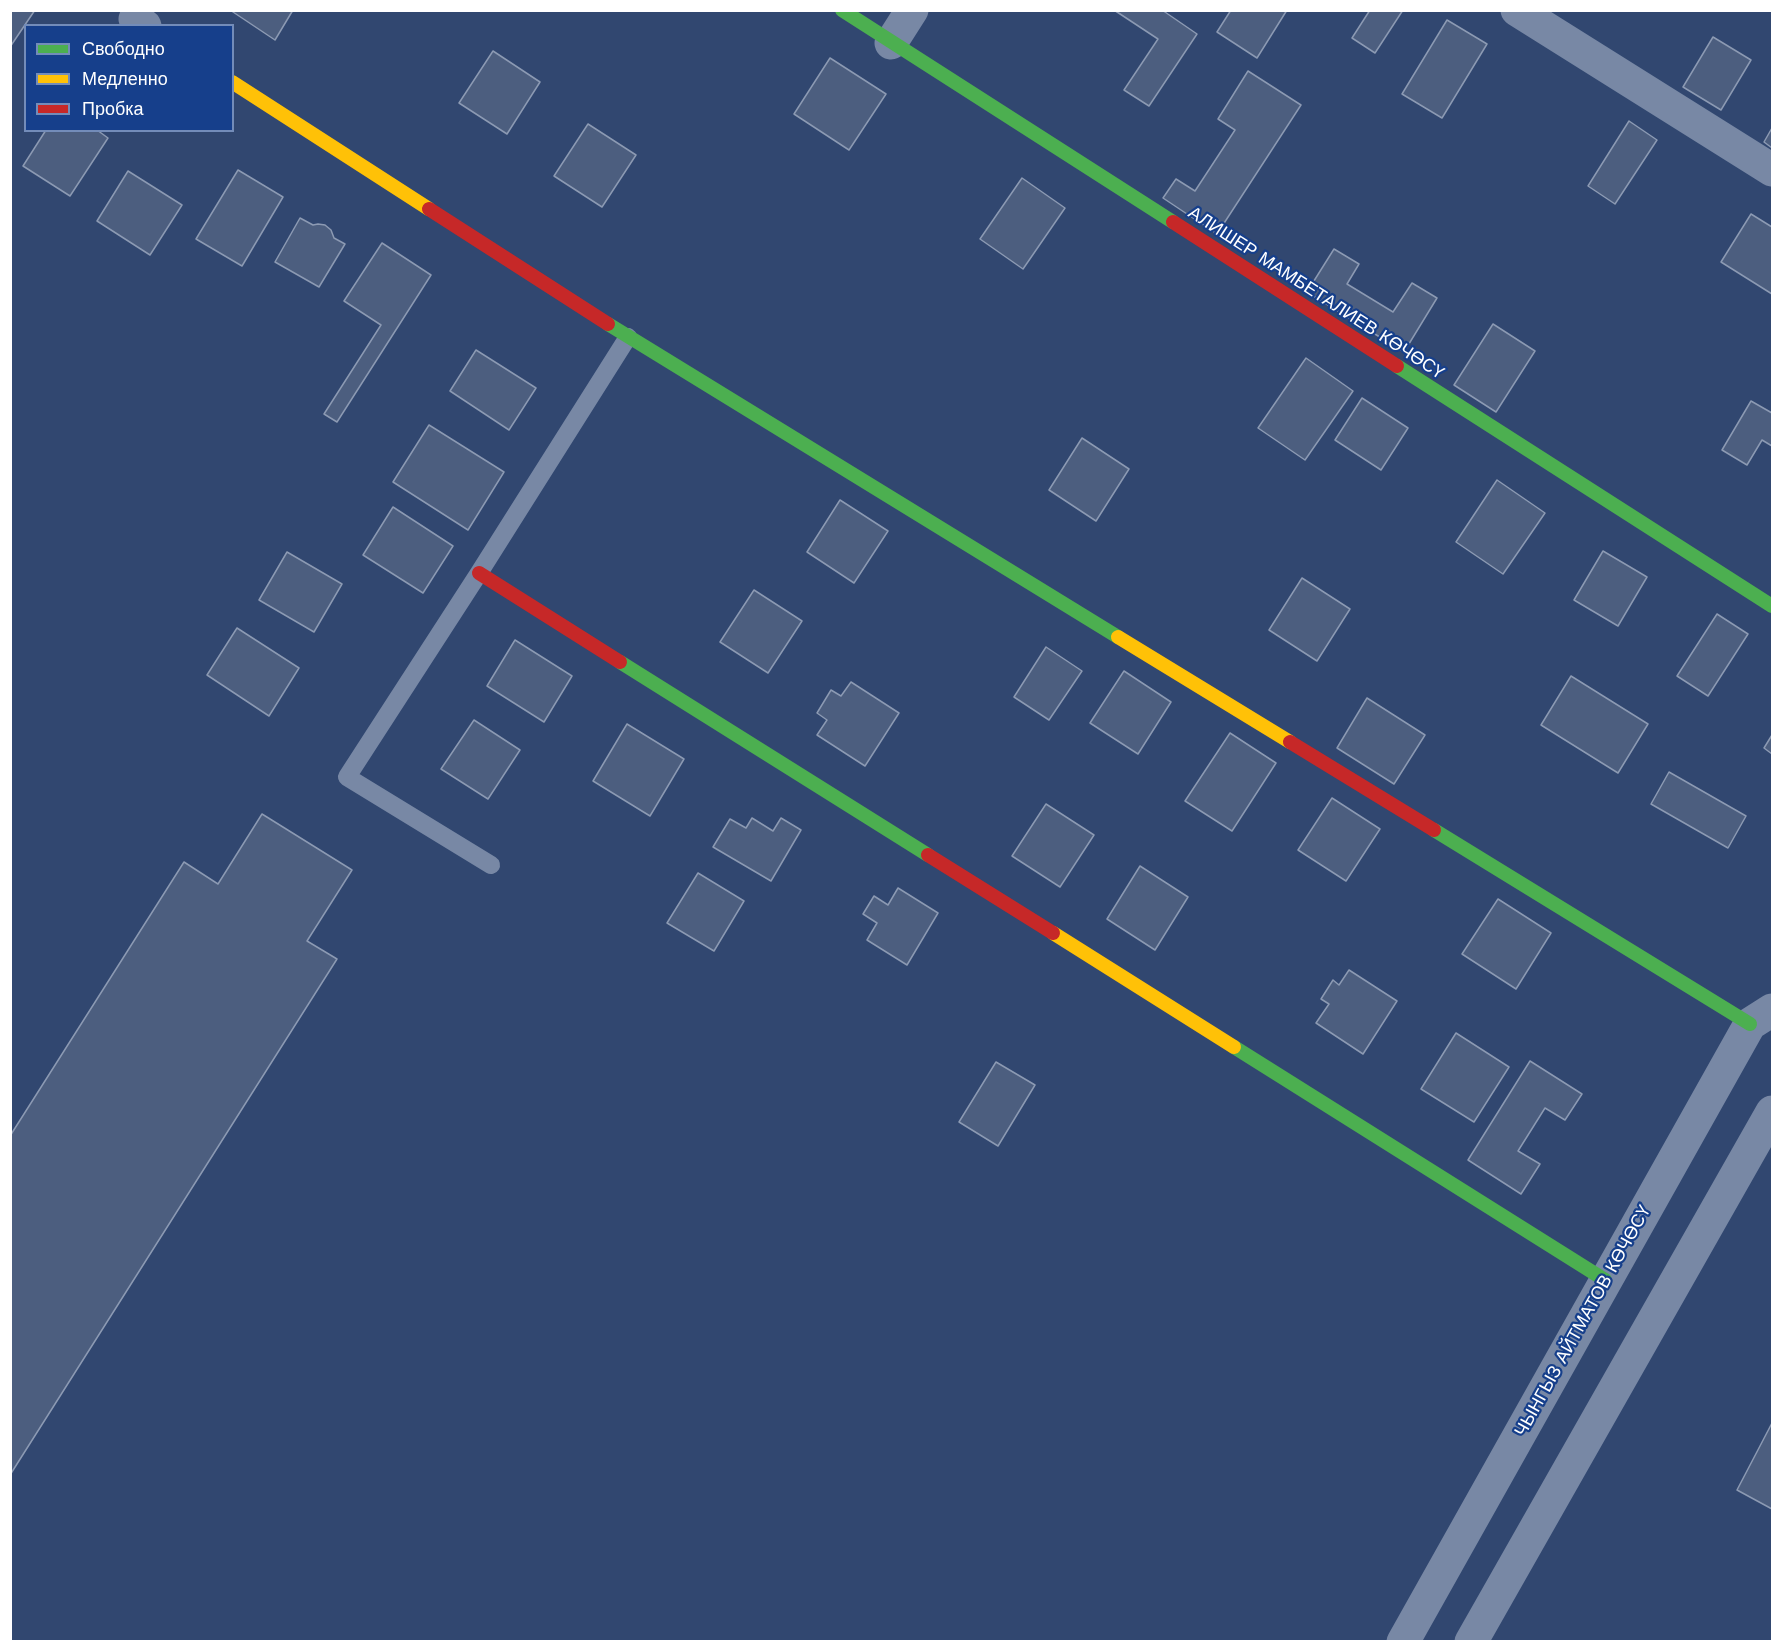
<!DOCTYPE html>
<meta charset="utf-8">
<style>
body{margin:0}
#map{position:relative;width:1783px;height:1652px;overflow:hidden;background:#314770;font-family:"Work Sans",sans-serif}
canvas{display:block}
.frame{position:absolute;inset:0;border:12px solid #fff;pointer-events:none}
.legend{position:absolute;left:24px;top:24px;width:210px;height:108px;box-sizing:border-box;background:#163f8b;border:2px solid #738cb9;margin:0;padding:8px 10px;list-style:none;font-size:18px;color:#fff}
.legend li{display:flex;align-items:center;gap:12px;height:30px}
.legend b{width:30px;border:2px solid #738cb9}
</style>
<div id="map">
<canvas width="1783" height="1652"></canvas>
<div class="frame"></div>
<ul class="legend">
<li><b style="height:8px;background:#4caf50"></b>Свободно</li>
<li><b style="height:8px;background:#ffc107"></b>Медленно</li>
<li><b style="height:8px;background:#c62828"></b>Пробка</li>
</ul>
</div>
<script>
const c = document.querySelector('canvas').getContext('2d');
c.lineJoin = 'round';
function fill(path, color) {
  c.fillStyle = color;
  c.fill(path, 'evenodd');
}
function strokePath(path, color, width, dash) {
  c.strokeStyle = color;
  c.lineWidth = width;
  c.lineCap = dash ? 'butt' : 'round';
  c.setLineDash(dash || []);
  c.stroke(path);
}
function write(font, color, halo, rows, align = 'center') {
  c.font = font + ' "Work Sans",sans-serif';
  c.lineWidth = 4.5;
  c.setLineDash([]);
  c.textBaseline = 'middle';
  c.strokeStyle = halo;
  c.fillStyle = color;
  for (const [text, x, y, turn = 0] of rows) {
    c.save();
    c.translate(x, y);
    c.rotate((+turn || 0) * Math.PI / 180);
    c.textAlign = isNaN(turn) ? turn : align;
    if (halo) c.strokeText(text, 0, 0);
    c.fillText(text, 0, 0);
    c.restore();
  }
}
const building = new Path2D(`
 M10 10H35L10 47Z
 M230 10H293L275 40Z
 M1114 10H1162L1197 34 1149 106 1124 90 1158 39Z
 M1231 10H1287L1257 58 1217 32Z
 M1370 10H1403L1375 53 1352 38Z
 M1447 20 1487 44 1442 118 1402 94Z
 M1713 37 1751 60 1721 110 1683 87Z
 M493 51 540 82 507 134 459 103Z
 M830 58 886 94 849 150 794 114Z
 M1248 71 1301 105 1217 234 1163 198 1176 179 1195 191 1235 130 1218 119Z
 M1629 121 1657 140 1615 204 1588 186Z
 M588 124 636 155 602 207 554 176Z
 M1772 128V148L1764 142Z
 M46 130H97L108 138 70 196 23 166Z
 M238 170 283 197 242 266 196 239Z
 M128 171 182 205 150 255 97 221Z
 M1022 178 1065 208 1023 269 980 239Z
 M1751 214 1772 227V294L1721 262Z
 M300 218 313 225 318 224 325 225 331 230 334 238 345 244 319 287 275 262Z
 M382 243 431 275 337 422 324 414 381 325 344 301Z
 M1334 249 1359 264 1347 284 1393 312 1412 283 1437 298 1404 352 1307 292Z
 M1493 324 1535 351 1496 412 1454 385Z
 M476 350 536 388 509 430 450 391Z
 M1306 358 1353 391 1305 460 1258 428Z
 M1362 398 1408 428 1381 470 1335 440Z
 M1751 401 1772 413V446L1762 440 1747 465 1722 450Z
 M429 425 504 472 468 530 393 482Z
 M1082 438 1129 469 1096 521 1049 490Z
 M1497 480 1545 513 1503 574 1456 542Z
 M840 500 888 531 854 583 807 552Z
 M393 507 453 546 423 593 363 555Z
 M1603 551 1647 577 1618 626 1574 600Z
 M287 552 342 584 314 632 259 600Z
 M1302 578 1350 609 1317 661 1269 630Z
 M754 590 802 621 768 673 720 642Z
 M1717 614 1748 634 1708 696 1677 676Z
 M237 628 299 668 269 716 207 675Z
 M515 640 572 676 544 722 487 686Z
 M1046 647 1082 671 1049 720 1014 697Z
 M1124 671 1171 702 1138 754 1090 723Z
 M1571 676 1648 724 1618 773 1541 725Z
 M851 682 899 713 865 766 817 735 827 720 817 713 831 690 841 696Z
 M1367 698 1425 735 1394 784 1337 748Z
 M474 720 520 750 488 799 441 769Z
 M627 724 684 759 650 816 593 781Z
 M1230 733 1276 763 1232 831 1185 801Z
 M1772 735V754L1764 748Z
 M1669 772 1746 816 1728 848 1651 804Z
 M1332 798 1380 829 1346 881 1298 850Z
 M1046 804 1094 835 1060 887 1012 856Z
 M262 814 352 870 307 941 337 959 10 1475V1136L184 862 218 884Z
 M752 818 773 831 781 818 801 830 771 881 713 847 730 819 746 828Z
 M1140 866 1188 897 1155 950 1107 919Z
 M698 873 744 901 714 951 667 923Z
 M898 888 938 913 907 965 867 940 877 923 863 914 874 896 888 905Z
 M1498 899 1551 933 1516 989 1462 954Z
 M1349 970 1397 1001 1363 1054 1316 1023 1329 1004 1321 999 1333 980 1339 985Z
 M1456 1033 1509 1067 1474 1122 1421 1089Z
 M1530 1061 1582 1094 1565 1120 1545 1108 1518 1151 1540 1164 1521 1194 1468 1160Z
 M996 1062 1035 1085 998 1146 959 1122Z
 M1772 1423V1509L1737 1490Z`);
const lane = new Path2D(`
 M491 865 347 777 479 573 628 337`);
const street = new Path2D(`
 M1517 10 1772 170
 M135 19 145 26
 M891 43 912 10
 M1403 1642 1750 1024 1772 1010
 M1471 1642 1772 1112`);
const fast = new Path2D(`
 M842 10 1173 222
 M608 324 1118 637
 M1397 366 1772 606
 M620 662 928 855
 M1434 830 1750 1024
 M1234 1047 1605 1280`);
const slow = new Path2D(`
 M232 82 429 209
 M1118 637 1290 742
 M1053 933 1234 1047`);
const jam = new Path2D(`
 M429 209 608 324
 M1173 222 1397 366
 M479 573 620 662
 M1290 742 1434 830
 M928 855 1053 933`);
const streetNames = [
 ["АЛИШЕР МАМБЕТАЛИЕВ КӨЧӨСҮ",1316,293,33],
 ["ЧЫНГЫЗ АЙТМАТОВ КӨЧӨСҮ",1583,1321,-61]
];
fill(building, '#4c5e7f');
strokePath(building, '#8c9ab3', 1.5);
strokePath(lane, '#7888a5', 18);
strokePath(street, '#7888a5', 33);
strokePath(fast, '#4caf50', 14);
strokePath(slow, '#ffc107', 14);
strokePath(jam, '#c62828', 14);
write('18px', '#fff', '#163f8b', streetNames);
</script>
